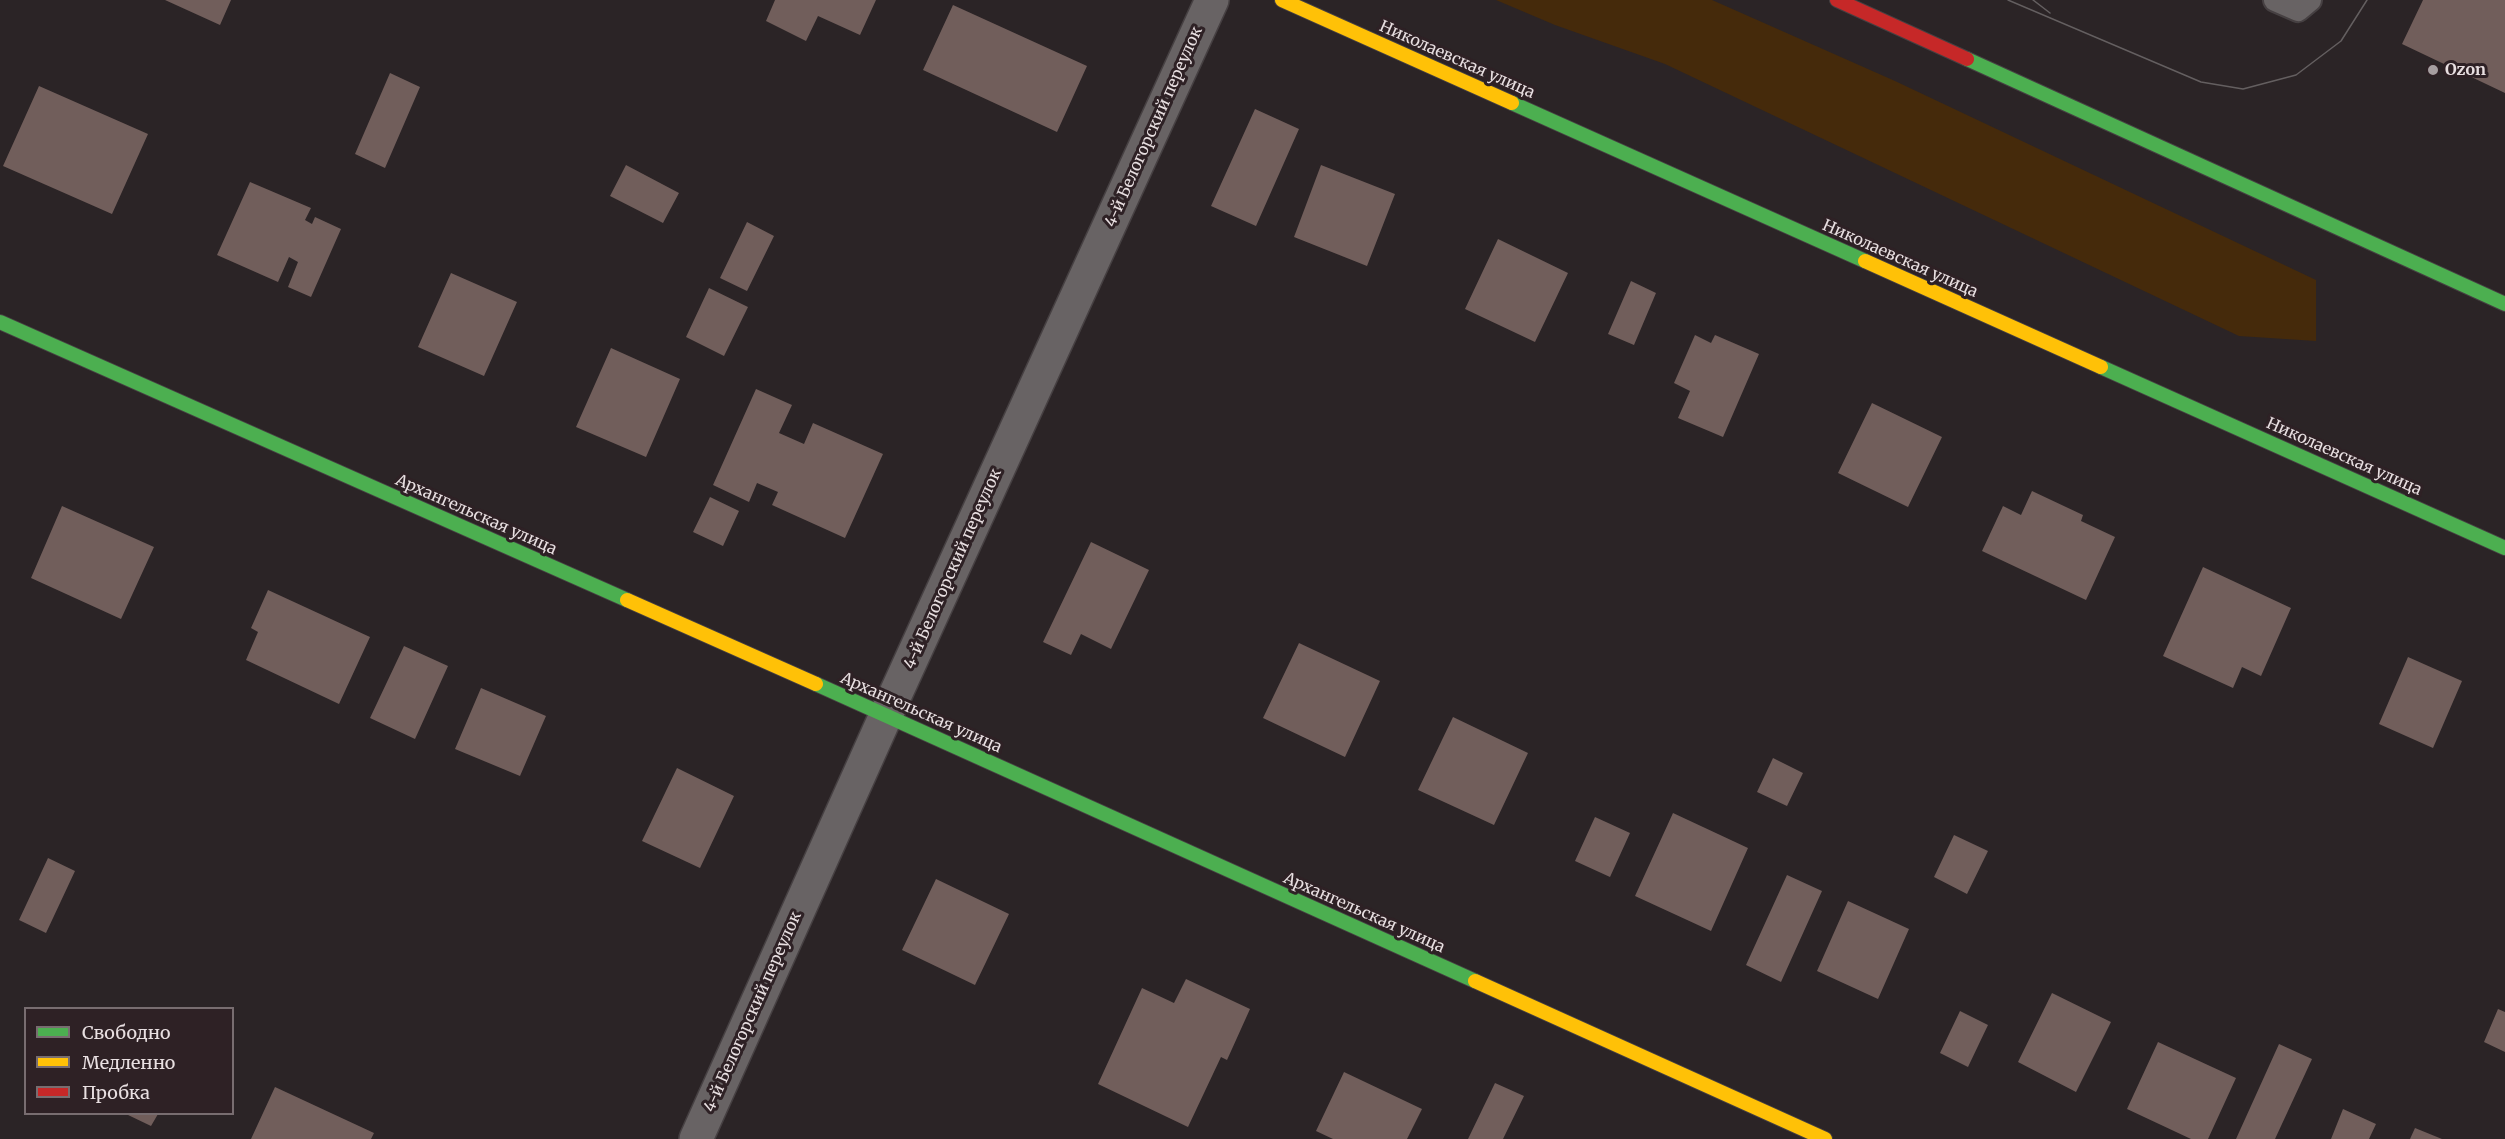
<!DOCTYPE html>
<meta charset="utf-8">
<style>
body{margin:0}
#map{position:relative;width:2505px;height:1139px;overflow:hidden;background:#2b2426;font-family:Merriweather,serif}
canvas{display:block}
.legend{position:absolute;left:24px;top:1007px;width:210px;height:108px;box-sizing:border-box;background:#2e2125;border:2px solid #786d70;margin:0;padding:8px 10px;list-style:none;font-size:18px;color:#e8dfe1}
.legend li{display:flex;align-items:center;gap:12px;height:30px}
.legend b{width:30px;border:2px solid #786d70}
</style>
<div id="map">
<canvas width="2505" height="1139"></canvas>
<ul class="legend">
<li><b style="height:8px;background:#4caf50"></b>Свободно</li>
<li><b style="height:8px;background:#ffc107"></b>Медленно</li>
<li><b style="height:8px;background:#c62828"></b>Пробка</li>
</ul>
</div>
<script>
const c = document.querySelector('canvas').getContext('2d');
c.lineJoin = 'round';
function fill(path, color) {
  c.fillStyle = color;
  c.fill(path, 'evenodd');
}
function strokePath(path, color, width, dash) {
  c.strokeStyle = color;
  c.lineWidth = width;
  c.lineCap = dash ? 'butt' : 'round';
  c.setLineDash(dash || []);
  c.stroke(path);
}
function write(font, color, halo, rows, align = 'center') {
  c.font = font + ' Merriweather,serif';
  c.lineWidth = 6;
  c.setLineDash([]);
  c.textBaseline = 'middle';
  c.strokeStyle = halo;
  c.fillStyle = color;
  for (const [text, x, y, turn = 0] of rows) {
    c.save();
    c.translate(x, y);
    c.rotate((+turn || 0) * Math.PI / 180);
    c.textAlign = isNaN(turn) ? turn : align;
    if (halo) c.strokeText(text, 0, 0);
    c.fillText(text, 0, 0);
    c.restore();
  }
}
const green = new Path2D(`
 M1496 0H1712L1895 81 2316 280V341L2239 336 1665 64 1555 25Z`);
const building = new Path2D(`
 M165 0H231L220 25Z
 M775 0H876L860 35 818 16 806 41 766 21Z
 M2423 0H2505V93L2402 44Z
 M953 5 1087 66 1057 132 923 70Z
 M390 73 420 87 385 168 355 154Z
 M39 86 148 134 112 214 3 166Z
 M1255 109 1299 129 1256 226 1211 206Z
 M626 165 679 193 663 223 610 196Z
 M1321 165 1395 194 1367 266 1294 237Z
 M250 182 311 208 305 220 312 224 315 217 341 229 311 297 288 287 298 262 289 257 278 282 217 255Z
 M747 222 774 236 747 291 720 278Z
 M1498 239 1568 273 1535 342 1465 309Z
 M451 273 517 302 484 376 418 347Z
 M1631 281 1656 293 1634 345 1608 334Z
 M709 288 748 307 724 356 686 337Z
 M1695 335 1711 343 1715 335 1759 354 1723 437 1678 418 1690 391 1674 383Z
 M611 348 680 379 646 457 576 427Z
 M756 389 792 405 779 433 804 444 813 423 883 454 845 538 772 505 778 492 757 483 749 502 713 485Z
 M1872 403 1942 437 1908 507 1838 473Z
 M2032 491 2083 515 2081 521 2115 537 2086 600 1982 551 2003 506 2021 515Z
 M710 497 739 511 723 546 693 532Z
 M62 506 154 547 121 619 31 578Z
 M1091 542 1149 570 1111 649 1081 634 1071 655 1043 642Z
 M2203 567 2291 608 2261 676 2242 667 2233 688 2163 656Z
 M268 590 370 637 339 704 246 660 258 632 251 628Z
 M1299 643 1380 681 1345 757 1263 718Z
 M404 646 448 666 415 739 370 718Z
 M2408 657 2462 681 2433 748 2379 724Z
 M481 688 546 716 520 776 455 749Z
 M1453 717 1528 753 1494 825 1418 790Z
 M1773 758 1803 773 1787 806 1757 792Z
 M677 768 734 796 700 868 642 841Z
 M1673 813 1748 848 1711 931 1635 896Z
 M1595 817 1630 833 1610 877 1575 861Z
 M1954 835 1988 851 1967 894 1934 877Z
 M48 858 75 871 46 933 19 920Z
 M1787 875 1822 891 1781 982 1746 965Z
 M936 879 1009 914 975 985 902 950Z
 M1848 901 1909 929 1878 999 1817 971Z
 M1186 979 1250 1009 1227 1060 1221 1057 1188 1127 1098 1084 1142 988 1174 1003Z
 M2052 993 2111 1022 2076 1092 2018 1062Z
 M2498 1009 2505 1012V1052L2484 1042Z
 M1960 1011 1988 1025 1968 1067 1940 1053Z
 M2158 1042 2236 1078 2208 1139H2191L2127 1109Z
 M2279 1044 2312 1059 2275 1139H2236Z
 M1344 1072 1422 1109 1407 1139H1333L1316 1131Z
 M1495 1083 1524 1096 1503 1139H1468Z
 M275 1087 374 1133 371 1139H251Z
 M2343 1109 2376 1124 2369 1139H2331Z
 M126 1114H158L151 1126Z
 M2415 1128 2442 1139H2410Z`);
const lane = new Path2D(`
 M2275 0 2298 10 2310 0`);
const street = new Path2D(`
 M696 1139 886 715 1212 0`);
const fast = new Path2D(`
 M1967 59 2505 304
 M1512 103 1865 261
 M0 322 627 600
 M2101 367 2505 548
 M816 684 1475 981`);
const slow = new Path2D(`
 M1282 0 1512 103
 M1865 261 2101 367
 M627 600 816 684
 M1475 981 1825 1139`);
const jam = new Path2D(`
 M1837 0 1967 59`);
const tram = new Path2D(`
 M2008 0 2201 82 2243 89 2296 75 2341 41 2367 0
 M2033 0 2050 13`);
const markers = [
 [2433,70,6,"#a69ea0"]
];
const streetNames = [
 ["Николаевская улица",1457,60,24],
 ["4-й Белогорский переулок",1154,127,-66],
 ["Николаевская улица",1900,259,24],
 ["Николаевская улица",2344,457,24],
 ["Архангельская улица",476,515,24],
 ["4-й Белогорский переулок",953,569,-66],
 ["Архангельская улица",921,713,24],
 ["Архангельская улица",1364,913,24],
 ["4-й Белогорский переулок",753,1012,-66]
];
const poiNames = [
 ["Ozon",2445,70]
];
fill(green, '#452a0b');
fill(building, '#715e5b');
strokePath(lane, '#464042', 26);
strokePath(street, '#464042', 36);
strokePath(fast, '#464042', 16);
strokePath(slow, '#464042', 16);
strokePath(jam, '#464042', 16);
strokePath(lane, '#686364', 22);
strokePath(street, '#686364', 33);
strokePath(fast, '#4caf50', 14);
strokePath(slow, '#ffc107', 14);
strokePath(jam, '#c62828', 14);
strokePath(tram, '#645f60', 1.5);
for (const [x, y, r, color] of markers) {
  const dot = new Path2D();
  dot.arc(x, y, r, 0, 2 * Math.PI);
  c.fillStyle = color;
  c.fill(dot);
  strokePath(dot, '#2e2125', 2);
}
write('16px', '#e8dfe1', '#2e2125', streetNames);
write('bold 16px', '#e8dfe1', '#2e2125', poiNames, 'left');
</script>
